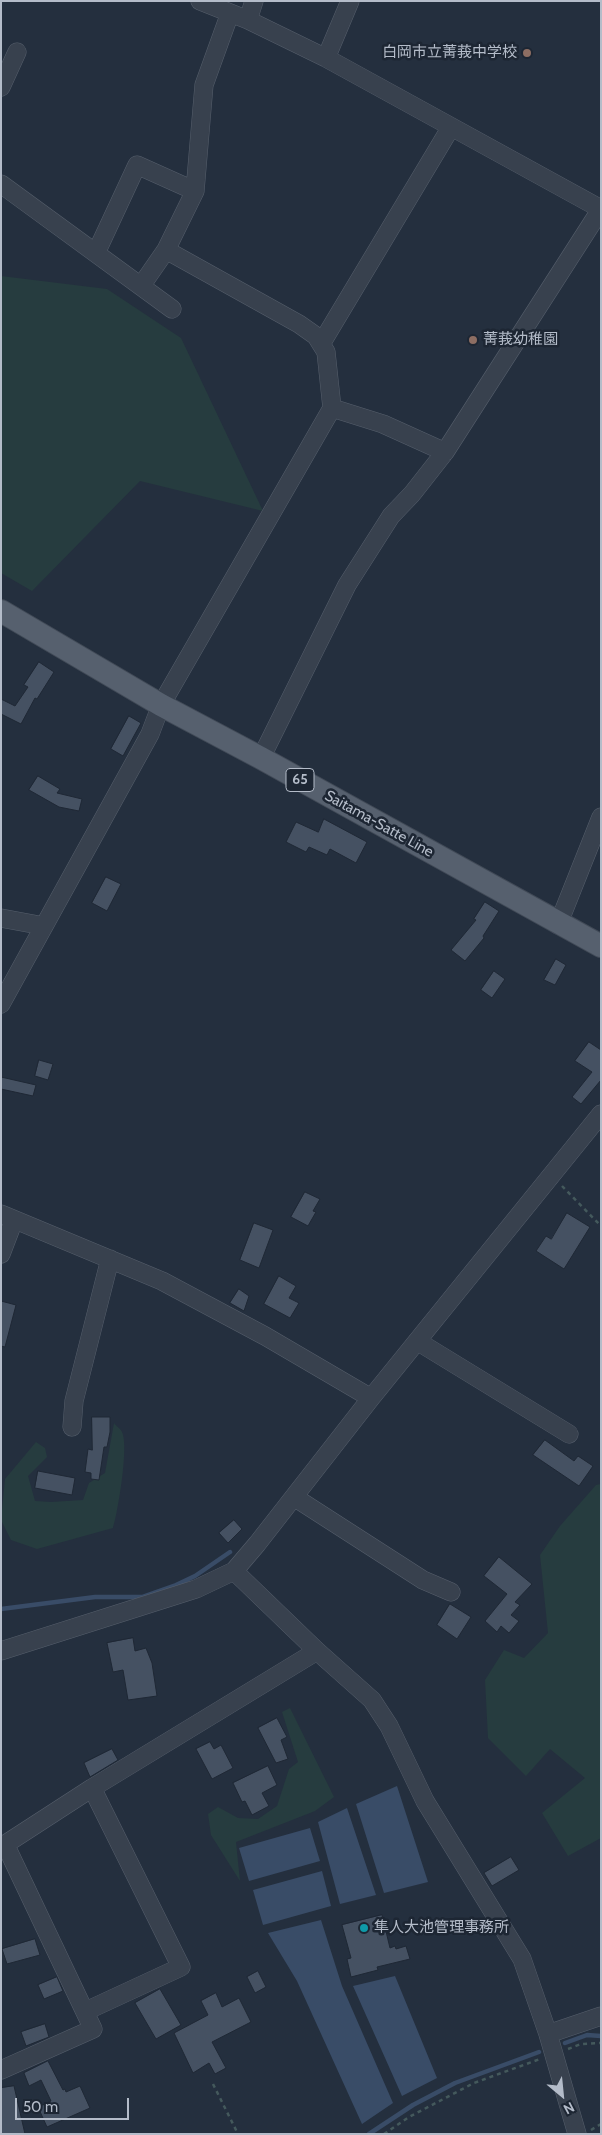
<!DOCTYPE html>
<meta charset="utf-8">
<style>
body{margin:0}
#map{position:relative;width:602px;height:2135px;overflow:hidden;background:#242f3e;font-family:Cabin,sans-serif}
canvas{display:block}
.frame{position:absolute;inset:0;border:2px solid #b4bcc9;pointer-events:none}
.north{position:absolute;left:537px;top:2070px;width:50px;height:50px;-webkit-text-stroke:4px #1d2633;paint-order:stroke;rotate:152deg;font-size:14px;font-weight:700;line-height:20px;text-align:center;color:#b4bcc9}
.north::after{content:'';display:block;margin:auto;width:18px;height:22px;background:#b4bcc9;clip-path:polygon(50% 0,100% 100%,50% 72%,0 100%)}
.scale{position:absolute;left:15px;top:2098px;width:114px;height:22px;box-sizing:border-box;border:2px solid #b4bcc9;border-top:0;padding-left:6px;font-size:15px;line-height:18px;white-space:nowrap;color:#b4bcc9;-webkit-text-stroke:4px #1d2633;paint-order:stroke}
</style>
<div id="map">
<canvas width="602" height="2135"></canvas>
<div class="frame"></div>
<div class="north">N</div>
<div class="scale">50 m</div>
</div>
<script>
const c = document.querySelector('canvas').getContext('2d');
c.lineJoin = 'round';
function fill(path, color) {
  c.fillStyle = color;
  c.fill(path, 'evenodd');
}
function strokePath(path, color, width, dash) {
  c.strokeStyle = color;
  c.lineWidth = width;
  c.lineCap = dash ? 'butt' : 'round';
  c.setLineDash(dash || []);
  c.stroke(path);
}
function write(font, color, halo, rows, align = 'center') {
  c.font = font + ' Cabin,"Noto Sans JP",sans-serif';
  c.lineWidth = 5;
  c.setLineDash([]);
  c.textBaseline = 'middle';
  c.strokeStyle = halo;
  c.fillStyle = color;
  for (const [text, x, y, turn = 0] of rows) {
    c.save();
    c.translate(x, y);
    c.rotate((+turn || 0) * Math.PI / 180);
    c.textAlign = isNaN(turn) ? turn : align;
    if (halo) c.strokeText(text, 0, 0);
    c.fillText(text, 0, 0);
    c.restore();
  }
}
const green = new Path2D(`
 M1 276 107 289 181 338 263 511 140 481 32 591 1 573Z
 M114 1423C116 1426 121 1429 122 1432 129 1446 118 1512 113 1528L37 1549 11 1540 1 1520 5 1479 36 1442 45 1448 47 1457 28 1476 35 1501 51 1502 83 1500 89 1483 105 1473Z
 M601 1484V1838L568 1856 542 1813 585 1778 550 1749 526 1776 488 1738 485 1680 504 1650 524 1658 548 1633 540 1555 560 1526 596 1485Z
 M290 1708 334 1797 315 1811 236 1842 240 1881 211 1835 208 1814 218 1807 238 1818 258 1819 277 1806 289 1769 298 1762 282 1712Z`);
const water = new Path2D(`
 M397 1786 428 1882 384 1893 356 1804Z
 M347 1808 376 1895 340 1904 318 1822Z
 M310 1828 320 1861 249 1881 239 1848Z
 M322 1871 331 1906 263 1925 253 1890Z
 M321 1920 342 1986 393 2103 362 2124 297 1981 268 1933Z
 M395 1976 437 2078 402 2096 353 1986Z`);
const stream = new Path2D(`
 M1 1609 95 1597H142L176 1585 195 1576 230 1552
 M565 2043 587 2035 601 2036
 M369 2134 413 2105 455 2083 539 2052`);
const building = new Path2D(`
 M39 662 54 672 37 699 35 698 21 724 1 714V699L15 706 28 687 24 685Z
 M129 716 141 723 123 756 111 749Z
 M38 776 60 789 57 793 82 799 79 811 59 807 29 790Z
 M324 819 367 842 356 863 330 849 327 855 309 847 306 852 286 842 296 822 318 832Z
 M106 877 121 884 107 911 92 903Z
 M485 902 499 911 483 936 484 938 465 961 451 950 476 920 474 919Z
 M556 959 566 965 555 985 544 980Z
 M494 971 505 979 492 998 481 990Z
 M589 1042 601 1050V1080L581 1104 572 1097 592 1072 575 1061Z
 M39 1060 53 1064 48 1080 35 1076Z
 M1 1077 36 1085 33 1096 1 1089Z
 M305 1192 320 1199 313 1211 316 1212 308 1226 291 1217Z
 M567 1213 590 1227 564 1269 536 1251 546 1236 551 1239Z
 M254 1223 273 1230 259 1268 240 1260Z
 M279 1276 296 1286 289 1298 299 1303 290 1318 264 1304Z
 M239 1289 249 1296 244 1311 230 1303Z
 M1 1301 16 1305 5 1347 1 1346Z
 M92 1417H110V1432L107 1447H104L99 1480 91 1479V1473L85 1472 88 1449 92 1450Z
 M545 1440 574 1461 578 1456 593 1466 579 1486 533 1455Z
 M38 1471 75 1478 72 1495 35 1488Z
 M234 1520 242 1529 228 1543 219 1533Z
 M499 1557 532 1584 515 1602 520 1605 511 1615 519 1621 509 1633 501 1626 497 1632 485 1621 507 1594 484 1576Z
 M450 1604 471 1617 457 1639 437 1625Z
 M133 1638 135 1651 146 1648 152 1663 157 1696 128 1700 123 1670 113 1672 107 1643Z
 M277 1718 287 1737 281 1740 288 1759 276 1763 258 1728Z
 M210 1742 214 1749 221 1745 233 1768 212 1779 196 1749Z
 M112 1749 118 1760 90 1777 84 1763Z
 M268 1766 277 1785 262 1793 269 1806 252 1815 245 1801 242 1802 233 1783Z
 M511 1857 519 1870 492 1886 484 1873Z
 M382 1915 390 1948 395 1946 396 1949 406 1946 410 1959 377 1967 378 1970 351 1977 347 1959 351 1958 342 1925Z
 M35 1939 40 1955 7 1964 2 1949Z
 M258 1971 266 1987 255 1993 247 1977Z
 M57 1977 63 1991 44 1999 38 1985Z
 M160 1989 181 2025 156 2039 135 2003Z
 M216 1993 222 2007 239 1998 251 2022 212 2042 226 2068 215 2074 209 2063 193 2073 174 2033 208 2015 201 2001Z
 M45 2024 49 2037 26 2046 21 2032Z
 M48 2061 63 2090 65 2089 66 2092 80 2086 90 2108 47 2127 38 2107 51 2101 41 2080 29 2086 24 2073Z
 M14 2086 25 2134H1V2088Z`);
const path = new Path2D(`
 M562 1186 601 1226
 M568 2049 581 2044 601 2043
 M213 2084 238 2134
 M591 2130 601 2124
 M384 2134 409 2117 474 2083 540 2059`);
const minor = new Path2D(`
 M200 1 248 20 326 58 601 209
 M248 20 254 1
 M326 58 350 1
 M1 87 17 52
 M1 184 172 309
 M96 253 137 165 195 191
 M141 286 166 250
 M321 344 451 127
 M332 408 383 424 445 452
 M261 758 347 585 391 516 412 494 445 452 601 209
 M1 918 44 926
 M558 925 601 817
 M1 1004 150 734 161 705 332 408 326 352 316 336 299 324 166 250 195 191 204 85 230 13
 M1 1214 162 1281 265 1336 371 1398
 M1 1254 14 1220
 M417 1341 569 1434
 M72 1427 74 1401 110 1259
 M294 1497 423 1580 451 1592
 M234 1571 317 1651 372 1700 389 1726 425 1801 522 1959 548 2034 577 2134
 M1 1651 196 1589 234 1571 257 1544 371 1398 601 1114
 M1 1847 92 1788 317 1651
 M86 2011 181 1967 92 1788
 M548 2034 601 2016
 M1 2070 93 2029 6 1846`);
const major = new Path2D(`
 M1 611 161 705 261 758 601 946`);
const markers = [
 [527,53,5,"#8d6e63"],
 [473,340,5,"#8d6e63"],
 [364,1928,5,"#0f9aa8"]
];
const shields = [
 [300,780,28]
];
const shieldNames = [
 ["65",300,780]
];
const poiNames = [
 ["白岡市立菁莪中学校",517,53,"right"],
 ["菁莪幼稚園",483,340],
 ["隼人大池管理事務所",374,1928]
];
const streetNames = [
 ["Saitama-Satte Line",379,824,29]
];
fill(green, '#263c3f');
fill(water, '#394c67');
strokePath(stream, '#394c67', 4.5);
fill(building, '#455162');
strokePath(building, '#1f2835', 1);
strokePath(minor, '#565f6c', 19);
strokePath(major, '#414a57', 24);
strokePath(path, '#44595c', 2.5, [4, 4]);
strokePath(minor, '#38414e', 18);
strokePath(major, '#56606e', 22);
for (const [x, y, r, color] of markers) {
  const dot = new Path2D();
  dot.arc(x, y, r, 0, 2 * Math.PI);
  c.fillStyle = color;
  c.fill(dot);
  strokePath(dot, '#1d2633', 2);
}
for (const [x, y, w] of shields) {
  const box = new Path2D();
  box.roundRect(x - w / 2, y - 11.5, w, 23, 4);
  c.fillStyle = '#1d2633';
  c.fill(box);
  strokePath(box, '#b4bcc9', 1);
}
write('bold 14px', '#b4bcc9', null, shieldNames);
write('15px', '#b4bcc9', '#1d2633', poiNames, 'left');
write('15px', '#b4bcc9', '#1d2633', streetNames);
</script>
